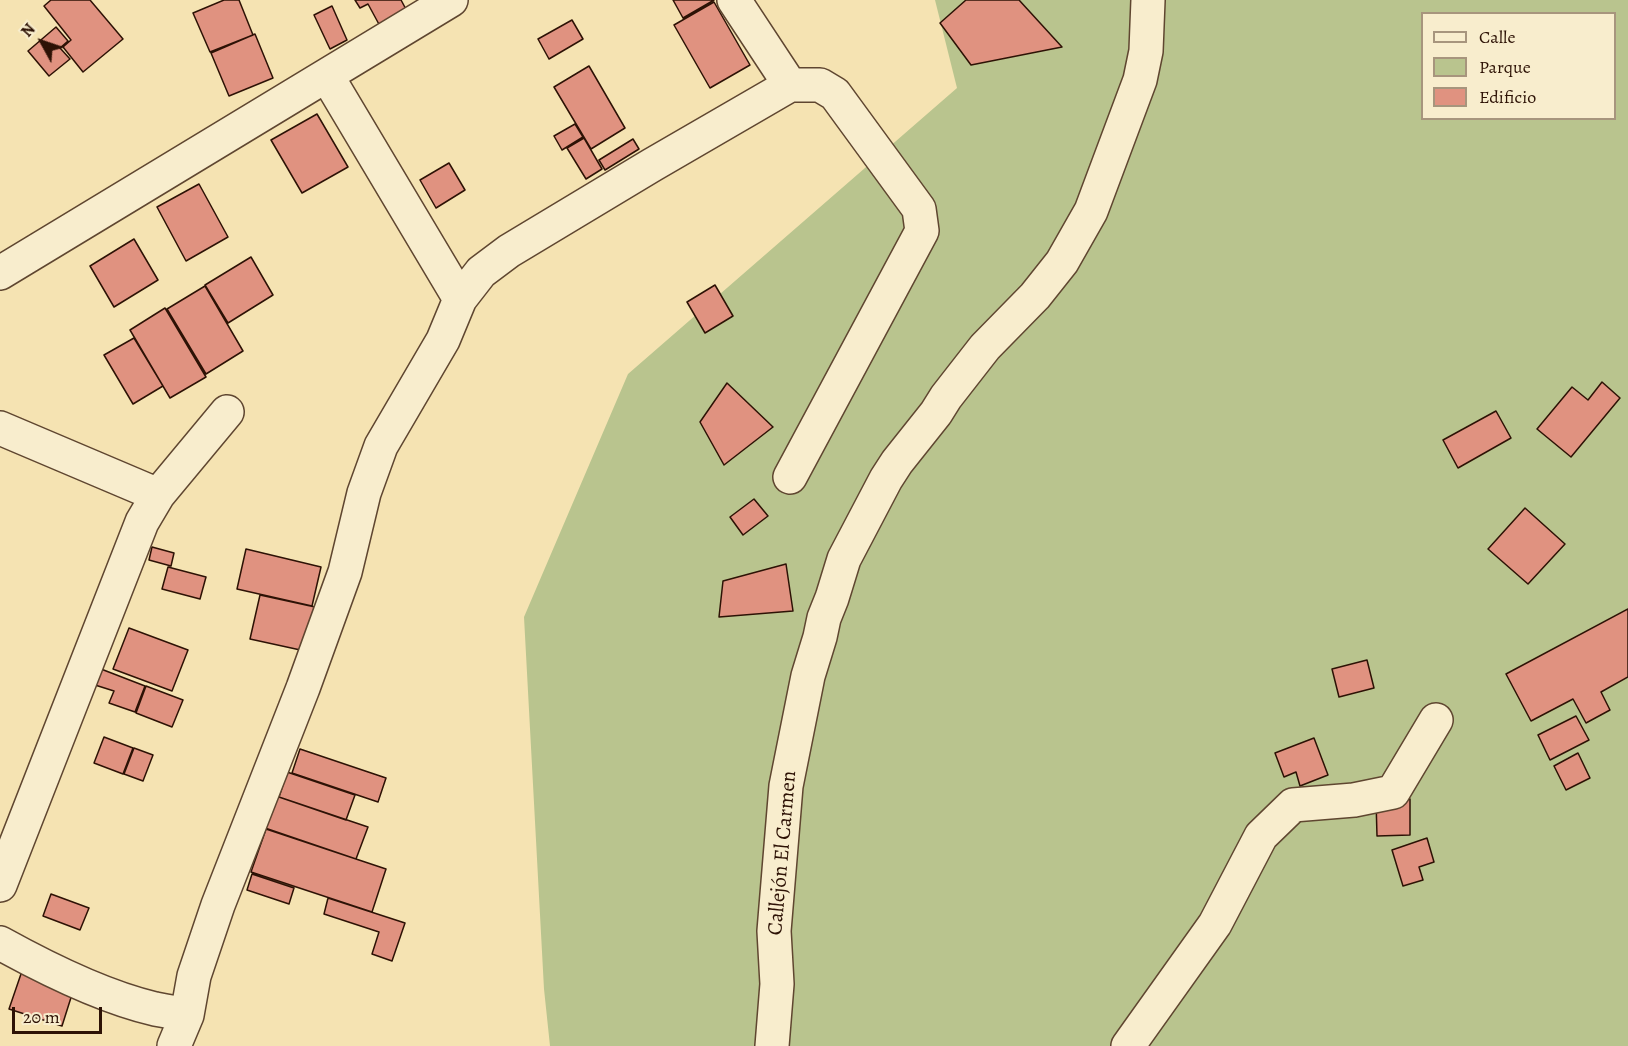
<!DOCTYPE html>
<meta charset="utf-8">
<style>
body{margin:0}
#map{position:relative;width:1628px;height:1046px;overflow:hidden;background:#f5e3b2;font-family:Alegreya,serif}
canvas{display:block}
.legend{position:absolute;left:1421px;top:12px;width:195px;height:108px;box-sizing:border-box;background:#f8edcd;border:2px solid #a7957d;margin:0;padding:8px 10px;list-style:none;font-size:18px;color:#2d1205}
.legend li{display:flex;align-items:center;gap:12px;height:30px}
.legend b{width:30px;border:2px solid #a7957d}
.north{position:absolute;left:12px;top:12px;width:60px;height:60px;-webkit-text-stroke:4px #f8edcd;paint-order:stroke;rotate:310deg;font-size:16px;font-weight:700;line-height:24px;text-align:center;color:#2d1205}
.north::after{content:'';display:block;margin:auto;width:21px;height:27px;background:#2d1205;clip-path:polygon(50% 0,100% 100%,50% 72%,0 100%)}
.scale{position:absolute;left:12px;top:1007px;width:90px;height:27px;box-sizing:border-box;border:3px solid #2d1205;border-top:0;padding-left:8px;font-size:18px;line-height:21px;white-space:nowrap;color:#2d1205;-webkit-text-stroke:4px #f8edcd;paint-order:stroke}
</style>
<div id="map">
<canvas width="1628" height="1046"></canvas>
<ul class="legend">
<li><b style="height:8px;background:#f8edcd"></b>Calle</li>
<li><b style="height:16px;background:#b9c48e"></b>Parque</li>
<li><b style="height:16px;background:#e09280"></b>Edificio</li>
</ul>
<div class="north">N</div>
<div class="scale">20 m</div>
</div>
<script>
const c = document.querySelector('canvas').getContext('2d');
c.lineJoin = 'round';
function fill(path, color) {
  c.fillStyle = color;
  c.fill(path, 'evenodd');
}
function strokePath(path, color, width, dash) {
  c.strokeStyle = color;
  c.lineWidth = width;
  c.lineCap = dash ? 'butt' : 'round';
  c.setLineDash(dash || []);
  c.stroke(path);
}
function write(font, color, halo, rows, align = 'center') {
  c.font = font + ' Alegreya,serif';
  c.lineWidth = 6;
  c.setLineDash([]);
  c.textBaseline = 'middle';
  c.strokeStyle = halo;
  c.fillStyle = color;
  for (const [text, x, y, turn = 0] of rows) {
    c.save();
    c.translate(x, y);
    c.rotate((+turn || 0) * Math.PI / 180);
    c.textAlign = isNaN(turn) ? turn : align;
    if (halo) c.strokeText(text, 0, 0);
    c.fillText(text, 0, 0);
    c.restore();
  }
}
const green = new Path2D(`
 M935 0H1628V1046H550L544 989 524 617 628 374 957 88ZM1422 14H1614V118H1422Z`);
const building = new Path2D(`
 M51 0H90L123 39 83 72 63 47 71 40 44 6Z
 M224 0H239L253 35 210 52 193 13Z
 M355 0H401L408 13 381 28 368 4 360 8Z
 M673 0H714L683 18Z
 M966 0H1019L1062 47 971 65 940 23Z
 M714 2 750 65 710 88 674 25Z
 M332 6 347 40 330 49 314 15Z
 M572 20 583 39 549 59 538 39Z
 M56 27 68 41 60 48 70 59 49 76 28 51Z
 M255 34 273 78 229 96 211 53Z
 M589 66 625 128 591 149 554 87Z
 M317 114 348 167 302 193 271 140Z
 M575 124 583 137 562 150 554 136Z
 M584 138 602 169 586 179 567 148Z
 M633 139 639 149 605 170 599 160Z
 M449 163 465 190 436 208 420 180Z
 M199 184 228 237 186 261 157 207Z
 M134 239 158 280 114 307 90 266Z
 M251 257 273 295 228 323 205 285Z
 M715 285 733 316 705 333 687 302Z
 M205 286 243 351 206 374 167 309Z
 M165 308 206 377 170 398 130 330Z
 M134 338 163 386 133 404 104 355Z
 M1602 382 1620 398 1571 457 1537 429 1572 387 1588 400Z
 M727 383 773 427 724 465 700 422Z
 M1496 411 1511 438 1458 468 1443 440Z
 M754 499 768 516 743 535 730 517Z
 M1525 508 1565 544 1528 584 1488 549Z
 M152 547 174 553 171 566 149 560Z
 M246 549 321 567 312 606 237 589Z
 M786 564 793 611 719 617 723 581Z
 M168 567 206 577 200 599 162 589Z
 M260 595 315 607 305 651 250 639Z
 M1628 609V677L1601 692 1610 710 1586 723 1573 699 1531 721 1506 674Z
 M129 628 188 650 172 691 113 669Z
 M1367 660 1374 688 1339 697 1332 669Z
 M101 669 145 686 135 712 109 703 114 691 95 685Z
 M146 686 183 700 172 727 136 713Z
 M1576 716 1589 740 1550 760 1538 735Z
 M104 737 133 748 123 774 94 763Z
 M1314 738 1328 775 1300 786 1296 772 1284 777 1275 753Z
 M134 748 153 755 143 781 124 774Z
 M300 749 386 778 378 802 292 773Z
 M1578 753 1590 778 1566 790 1554 766Z
 M287 772 355 795 346 820 279 797Z
 M276 796 368 827 356 859 265 828Z
 M1410 799V835L1377 836 1376 800Z
 M266 829 386 869 372 912 251 872Z
 M1427 838 1434 862 1419 867 1423 880 1403 886 1392 850Z
 M252 874 294 888 289 904 247 890Z
 M51 894 89 908 80 930 43 916Z
 M328 898 405 923 392 961 372 954 379 932 324 914Z
 M22 971 74 988 62 1026 9 1009Z`);
const minor = new Path2D(`
 M734 0 790 85
 M327 76 460 299
 M0 273 451 0
 M0 428 158 495
 M0 885 142 522 158 495 227 412
 M0 943C47 969 103 997 155 1009 166 1011 177 1013 187 1015
 M174 1046 187 1015 194 976 218 905 303 688 345 572 364 493 381 446 443 340 460 299 481 272 509 251 652 165 790 85H820L835 94 919 209 922 231 790 477
 M772 1046 777 984 774 931 786 786 808 676 820 637 824 618 832 598 844 559 886 479 897 462 936 413 946 397 985 347 1035 296 1062 262 1091 211 1140 80 1146 51 1148 0
 M1128 1046 1215 924 1261 836 1293 805 1354 800 1393 792 1436 720`);
const streetNames = [
 ["Callejón El Carmen",783,853,-85]
];
fill(green, '#b9c48e');
fill(building, '#e09280');
strokePath(building, '#2d1205', 1.5);
strokePath(minor, '#5f4630', 36);
strokePath(minor, '#f8edcd', 33);
write('21px', '#2d1205', '#f8edcd', streetNames);
</script>
